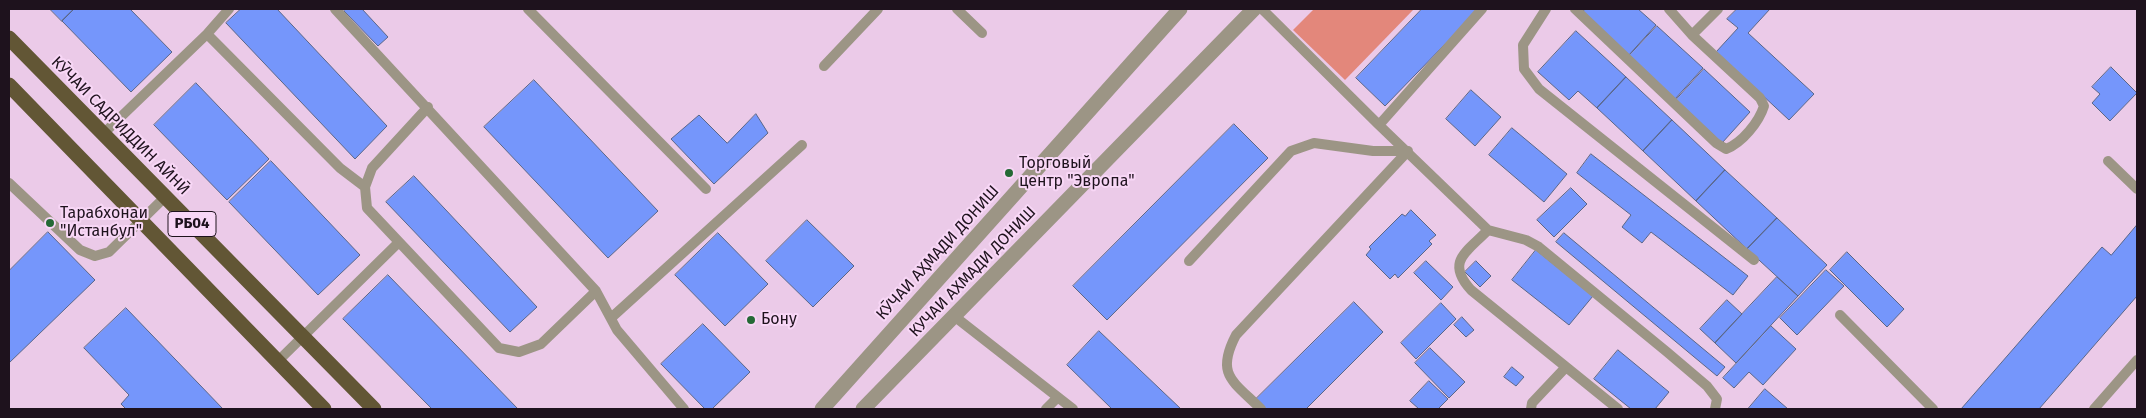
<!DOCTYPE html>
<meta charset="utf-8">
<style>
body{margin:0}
#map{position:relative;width:2146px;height:418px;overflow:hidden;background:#ebcae8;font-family:"Fira Sans",sans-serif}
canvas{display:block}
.frame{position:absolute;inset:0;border:10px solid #1e121d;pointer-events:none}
</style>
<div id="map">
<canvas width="2146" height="418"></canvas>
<div class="frame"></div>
</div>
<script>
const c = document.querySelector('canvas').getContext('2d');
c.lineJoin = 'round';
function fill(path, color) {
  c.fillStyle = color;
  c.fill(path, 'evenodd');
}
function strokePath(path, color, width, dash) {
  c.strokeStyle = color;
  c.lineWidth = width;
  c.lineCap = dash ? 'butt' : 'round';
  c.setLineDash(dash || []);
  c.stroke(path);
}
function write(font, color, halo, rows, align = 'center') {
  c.font = font + ' "Fira Sans",sans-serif';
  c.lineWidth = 4;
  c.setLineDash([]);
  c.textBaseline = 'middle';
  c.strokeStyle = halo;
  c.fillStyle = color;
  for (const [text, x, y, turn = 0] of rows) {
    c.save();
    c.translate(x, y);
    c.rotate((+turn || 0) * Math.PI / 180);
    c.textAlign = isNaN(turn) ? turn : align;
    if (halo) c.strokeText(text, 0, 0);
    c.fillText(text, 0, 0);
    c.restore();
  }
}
const green = new Path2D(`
 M1314 9H1414L1345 80 1293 30Z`);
const building = new Path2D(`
 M50 9H74L62 21Z
 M74 9H130L172 52 131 92 62 21Z
 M241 9H277L387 126 355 159 226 23Z
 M346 9H362L388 37 378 46 344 11Z
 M1422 9H1479L1385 106 1356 78Z
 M1586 9H1638L1656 25 1628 56 1581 13Z
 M1737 9H1770L1748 33 1814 94 1789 120 1716 52 1738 28 1727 19Z
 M1657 26 1703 68 1675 99 1628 57Z
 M1576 31 1626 77 1597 108 1578 91 1569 100 1538 72Z
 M2111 67 2137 93 2110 121 2092 103 2100 94 2092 87Z
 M1704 69 1750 112 1722 143 1676 100Z
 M1626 77 1672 120 1643 151 1597 108Z
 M534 80 658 211 608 258 484 127Z
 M196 83 269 159 227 200 154 125Z
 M1471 90 1501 117 1475 146 1446 119Z
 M756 114 768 133 714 184 671 139 699 115 727 143Z
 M1672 120 1725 170 1696 201 1643 151Z
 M1234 124 1268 158 1107 320 1073 286Z
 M1512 128 1567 174 1544 202 1489 155Z
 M1591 154 1748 276 1733 295 1651 232 1642 243 1622 227 1631 215 1577 173Z
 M271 161 360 255 318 295 229 202Z
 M1725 170 1777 218 1747 249 1696 201Z
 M414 176 537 307 510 332 386 202Z
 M1571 188 1587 204 1554 237 1537 220Z
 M1411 210 1436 235 1429 241 1432 244 1398 278 1395 274 1390 279 1366 255 1371 249 1369 247 1402 214 1405 216Z
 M1777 218 1827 265 1798 296 1747 249Z
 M807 220 854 266 813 307 766 261Z
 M2137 225V296L2039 409H1961L2102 247 2111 255Z
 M48 232 95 280 9 363V271Z
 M718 233 768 284 725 326 675 275Z
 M1564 233 1725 367 1717 376 1556 242Z
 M1536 250 1593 296 1569 325 1512 280Z
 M1847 252 1904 309 1887 327 1830 270Z
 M1426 261 1453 287 1441 300 1414 273Z
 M1476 261 1491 276 1480 287 1465 272Z
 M1826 270 1844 286 1797 335 1780 318Z
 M388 275 518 409H432L343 319Z
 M1777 277 1798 296 1736 363 1715 343Z
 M1727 300 1742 314 1715 343 1700 329Z
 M1354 302 1383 332 1306 409H1263L1254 401Z
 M1441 303 1456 319 1416 359 1401 343Z
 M126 308 223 409H126L121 404 129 395 84 348Z
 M1462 317 1474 330 1466 337 1454 325Z
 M703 324 750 372 712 409H705L661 364Z
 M1771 326 1796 349 1763 385 1749 372 1734 388 1723 378Z
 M1099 331 1181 409H1112L1067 365Z
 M1430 348 1465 382 1449 398 1415 363Z
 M1618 350 1669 392 1655 409H1631L1594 379Z
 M1512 367 1524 377 1516 386 1504 377Z
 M1429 381 1448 399 1438 409H1419L1410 401Z
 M1765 389 1788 409H1748Z`);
const service = new Path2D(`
 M335 9 596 291 617 330 684 409
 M528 9 706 189
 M957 9 982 33
 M1262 9 1379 125 1482 9
 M1546 9 1523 45 1524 69 1539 89 1754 260
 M1575 9 1716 143 1726 149C1742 143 1759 122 1764 106L1760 98 1692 35
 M1669 9 1692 35 1718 9
 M207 34 340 168 365 187
 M824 66 878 9
 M428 107 372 168 365 187 367 208 499 348 519 352 541 344 596 291
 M1379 125 1488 230 1526 240 1539 247 1667 352 1707 386 1717 399 1715 409
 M103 134 207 34 229 9
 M2108 161 2137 189
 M9 183 80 250 95 256 109 252 165 197
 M1488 230C1467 252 1445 261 1471 290L1618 409
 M1189 261 1291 151 1314 143 1373 151H1408
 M1840 315 1933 409
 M954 316 1073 409
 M611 318 802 145
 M277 362 398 243
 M1046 409 1057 398
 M1261 409C1233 381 1215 375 1236 335L1408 151
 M1531 409 1532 403 1566 367
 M2094 409 2137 360`);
const tertiary = new Path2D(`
 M822 409 1180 9
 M863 409 1254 9`);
const trunk = new Path2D(`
 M9 38 374 409
 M9 85 324 409`);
const markers = [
 [1009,173,5,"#246935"],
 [50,223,5,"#246935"],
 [751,320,5,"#246935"]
];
const shields = [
 [192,224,48]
];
const shieldNames = [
 ["РБ04",192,224]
];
const streetNames = [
 ["КӮЧАИ САДРИДДИН АЙНӢ",120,126,45],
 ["КӮЧАИ АҲМАДИ ДОНИШ",938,253,-48],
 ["КУЧАИ АХМАДИ ДОНИШ",973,272,-46]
];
const poiNames = [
 ["Торговый",1019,164],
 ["центр \"Эвропа\"",1019,182],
 ["Тарабхонаи",60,214],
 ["\"Истанбул\"",60,232],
 ["Бону",761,320]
];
fill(green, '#e3877b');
fill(building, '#7596fb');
strokePath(building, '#5a6687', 1);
strokePath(service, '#9c9585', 10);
strokePath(tertiary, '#9c9585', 15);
strokePath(trunk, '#625635', 15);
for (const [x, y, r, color] of markers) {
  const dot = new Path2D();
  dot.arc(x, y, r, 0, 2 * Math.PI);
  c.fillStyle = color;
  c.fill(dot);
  strokePath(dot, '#f8d7f6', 2);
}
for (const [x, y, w] of shields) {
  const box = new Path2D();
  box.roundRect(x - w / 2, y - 12.5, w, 25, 4);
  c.fillStyle = '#f8d7f6';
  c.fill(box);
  strokePath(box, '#1e121d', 1);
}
write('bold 15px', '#1e121d', null, shieldNames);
write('16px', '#1e121d', '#f8d7f6', streetNames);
write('16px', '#1e121d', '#f8d7f6', poiNames, 'left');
</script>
